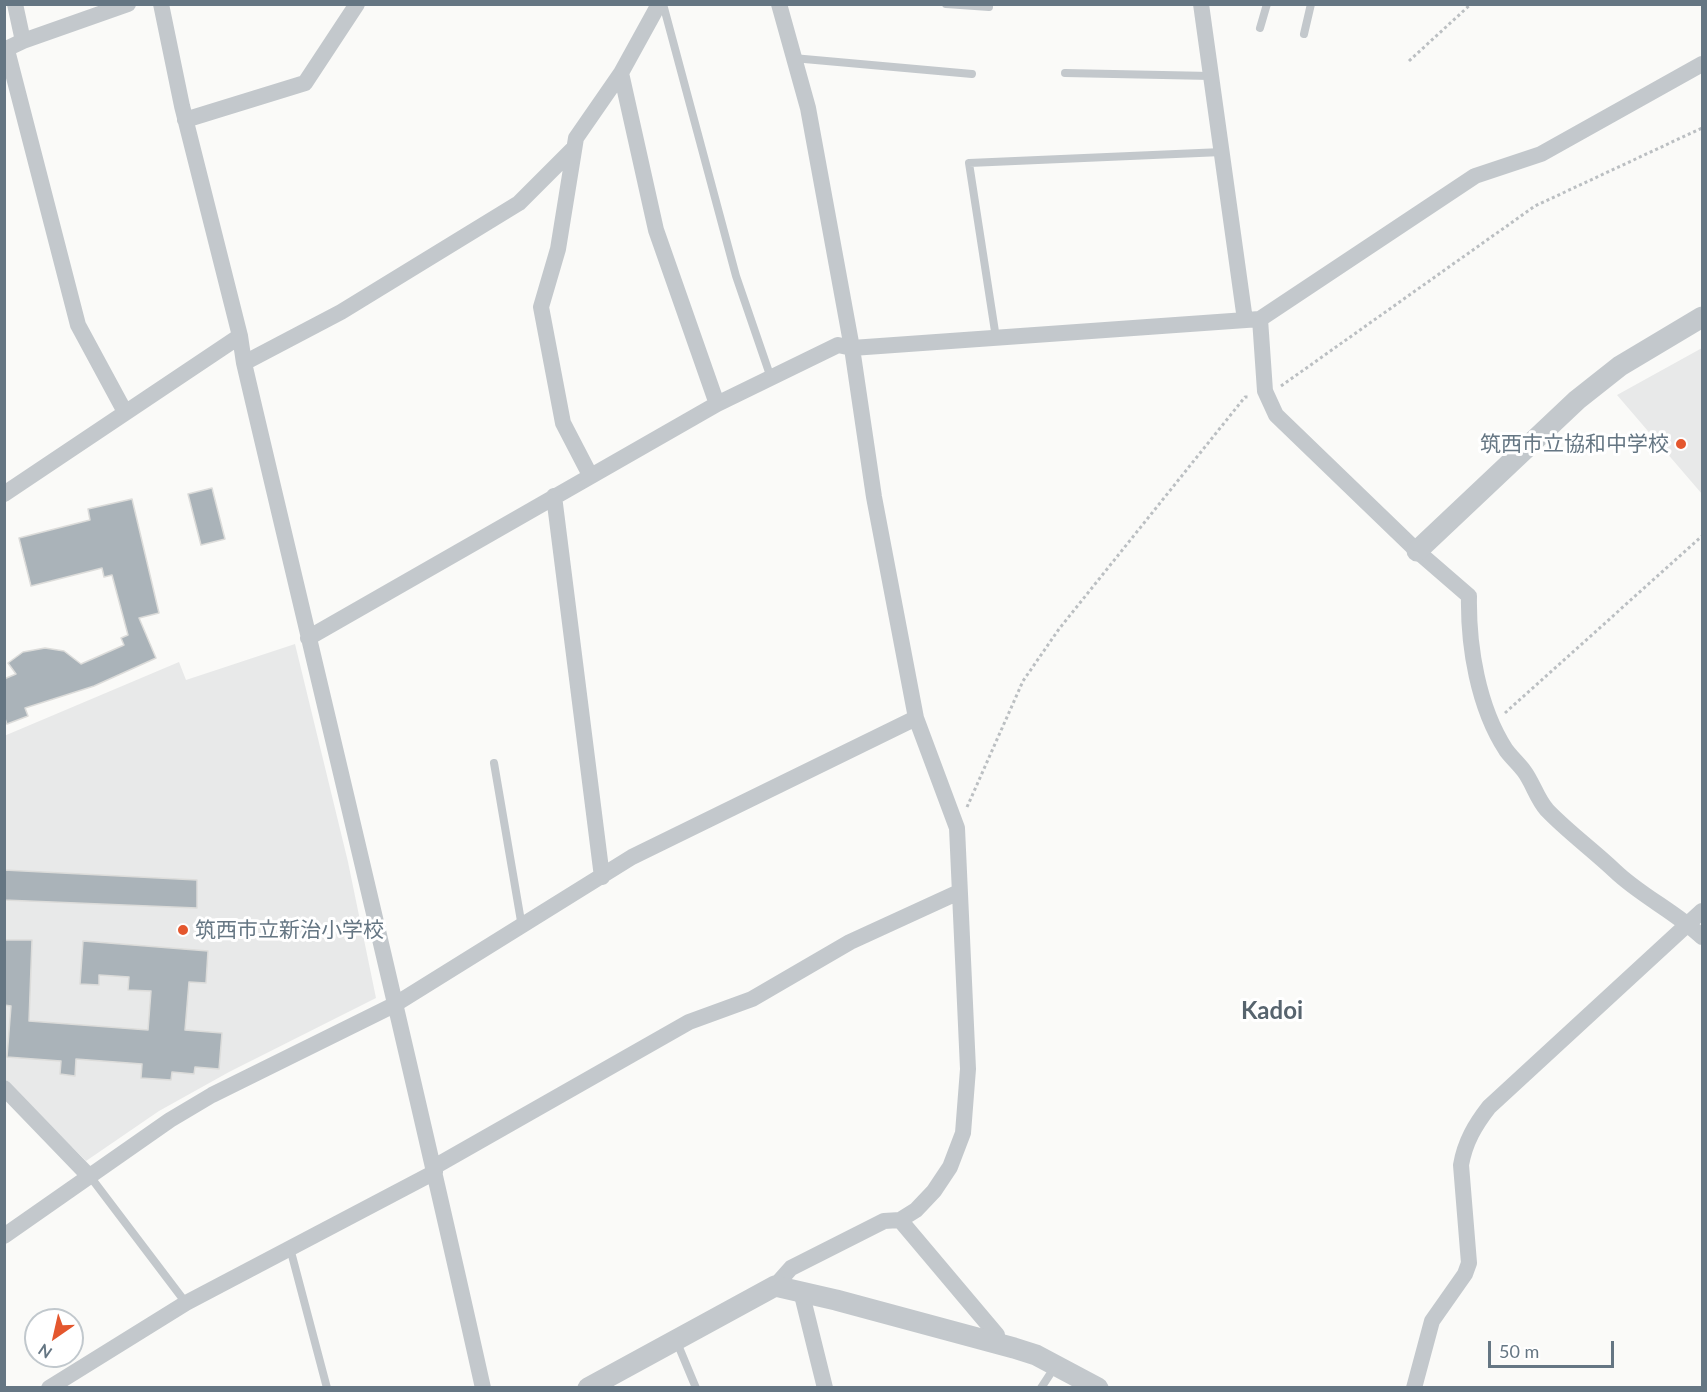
<!DOCTYPE html>
<meta charset="utf-8">
<style>
body{margin:0}
#map{position:relative;width:1707px;height:1392px;overflow:hidden;background:#fafaf8;font-family:Lato,sans-serif}
canvas{display:block}
.frame{position:absolute;inset:0;border:6px solid #657683;pointer-events:none}
.north{position:absolute;left:24px;top:1308px;width:60px;height:60px;box-sizing:border-box;background:#fff;border:2px solid #c1c8cd;border-radius:50%;rotate:214deg;font-size:16px;font-weight:700;line-height:24px;text-align:center;color:#657683}
.north::after{content:'';display:block;margin:auto;width:21px;height:27px;background:#e4572e;clip-path:polygon(50% 0,100% 100%,50% 72%,0 100%)}
.scale{position:absolute;left:1488px;top:1341px;width:126px;height:27px;box-sizing:border-box;border:3px solid #657683;border-top:0;padding-left:8px;font-size:18px;line-height:21px;white-space:nowrap;color:#657683;-webkit-text-stroke:4px #fff;paint-order:stroke}
</style>
<div id="map">
<canvas width="1707" height="1392"></canvas>
<div class="frame"></div>
<div class="north">N</div>
<div class="scale">50 m</div>
</div>
<script>
const c = document.querySelector('canvas').getContext('2d');
c.lineJoin = 'round';
function fill(path, color) {
  c.fillStyle = color;
  c.fill(path, 'evenodd');
}
function strokePath(path, color, width, dash) {
  c.strokeStyle = color;
  c.lineWidth = width;
  c.lineCap = dash ? 'butt' : 'round';
  c.setLineDash(dash || []);
  c.stroke(path);
}
function write(font, color, halo, rows, align = 'center') {
  c.font = font + ' Lato,"Noto Sans JP",sans-serif';
  c.lineWidth = 6;
  c.setLineDash([]);
  c.textBaseline = 'middle';
  c.strokeStyle = halo;
  c.fillStyle = color;
  for (const [text, x, y, turn = 0] of rows) {
    c.save();
    c.translate(x, y);
    c.rotate((+turn || 0) * Math.PI / 180);
    c.textAlign = isNaN(turn) ? turn : align;
    if (halo) c.strokeText(text, 0, 0);
    c.fillText(text, 0, 0);
    c.restore();
  }
}
const built = new Path2D(`
 M1702 348V494L1617 395Z
 M295 644 348 862 376 998 229 1072 159 1111 86 1161 5 1079 4 736 179 662 186 680Z`);
const building = new Path2D(`
 M212 488 225 539 201 545 188 494Z
 M132 499 159 613 139 618 156 658 94 686 25 708 28 716 7 724 4 716V679L16 674 8 663 23 652 45 648 64 651 81 664 124 645 121 638 128 635 112 575 104 577 102 568 31 586 19 538 90 520 88 509Z
 M4 870 197 880V908L4 900Z
 M4 940H32L29 1021 148 1030 151 991 128 990 129 977 99 975V985L80 984 83 941 208 951 206 983 189 982 185 1030 222 1033 219 1069 195 1067 194 1074 172 1072 171 1080 141 1078 142 1064 76 1059 75 1076 60 1074 61 1061 7 1057 11 1006 4 1005Z`);
const path = new Path2D(`
 M1409 61 1471 4
 M1281 386 1535 206 1702 128
 M1505 713 1702 536
 M967 807 1023 681 1059 629 1245 397H1250`);
const service = new Path2D(`
 M663 4 736 276 771 378
 M946 4 989 7V4
 M1260 28 1267 4
 M1304 34 1311 4
 M793 58 972 74
 M1065 73 1211 76
 M996 338 969 163 1222 152
 M494 763 522 927
 M89 1175 186 1303
 M290 1248 327 1388
 M676 1340 696 1388
 M1041 1388 1056 1365`);
const minor = new Path2D(`
 M15 4 23 41
 M161 4 182 106 240 336 244 363C324 704 407 1045 483 1388
 M1201 4 1245 320
 M4 50 23 41 128 4
 M7 50 78 325 125 412
 M621 73 656 230 717 404
 M185 120 305 83 357 4
 M1260 319 1265 391 1276 415 1417 551 1469 596C1468 646 1478 707 1506 750 1511 757 1518 763 1524 771 1533 783 1537 799 1547 810 1568 832 1593 850 1615 871 1641 896 1676 912 1702 937
 M244 363 341 312 519 203 572 150
 M590 475 563 423 541 307 558 249 576 138 621 73 659 4
 M4 494 240 336
 M554 496 602 877
 M308 638 717 404 838 345 852 348 1260 319 1475 176 1541 154 1702 64
 M4 1088 88 1175
 M434 1167 689 1022 752 999 850 942 959 892
 M900 1220 997 1335 995 1342
 M4 1236 170 1120 212 1095 394 1005 632 857 916 718
 M775 1286 791 1268 884 1221 900 1220 916 1210 934 1191 950 1167 963 1133 968 1069 957 828 916 718 874 497 852 348 808 108 779 4
 M801 1291 825 1388
 M49 1388 186 1303 435 1172
 M1414 1388 1432 1321 1465 1274 1469 1263 1461 1165C1465 1142 1475 1125 1489 1107L1702 911`);
const tertiary = new Path2D(`
 M1417 551 1577 400 1620 366 1702 317
 M588 1388 775 1286 836 1300 1014 1348 1036 1355 1098 1388`);
const markers = [
 [1681,444,6,"#e4572e"],
 [183,930,6,"#e4572e"]
];
const poiNames = [
 ["筑西市立協和中学校",1669,444],
 ["筑西市立新治小学校",195,930,"left"]
];
const quarterNames = [
 ["Kadoi",1272,1011]
];
fill(built, '#e8e9e9');
fill(building, '#aab3b9');
strokePath(building, '#dcdcda', 1.5);
strokePath(path, '#bbbfc2', 3, [3, 3]);
strokePath(service, '#c3c8cc', 8);
strokePath(minor, '#c3c8cc', 16);
strokePath(tertiary, '#c3c8cc', 21);
for (const [x, y, r, color] of markers) {
  const dot = new Path2D();
  dot.arc(x, y, r, 0, 2 * Math.PI);
  c.fillStyle = color;
  c.fill(dot);
  strokePath(dot, '#fff', 2);
}
write('21px', '#657683', '#fff', poiNames, 'right');
write('bold 24px', '#57646e', '#fff', quarterNames);
</script>
